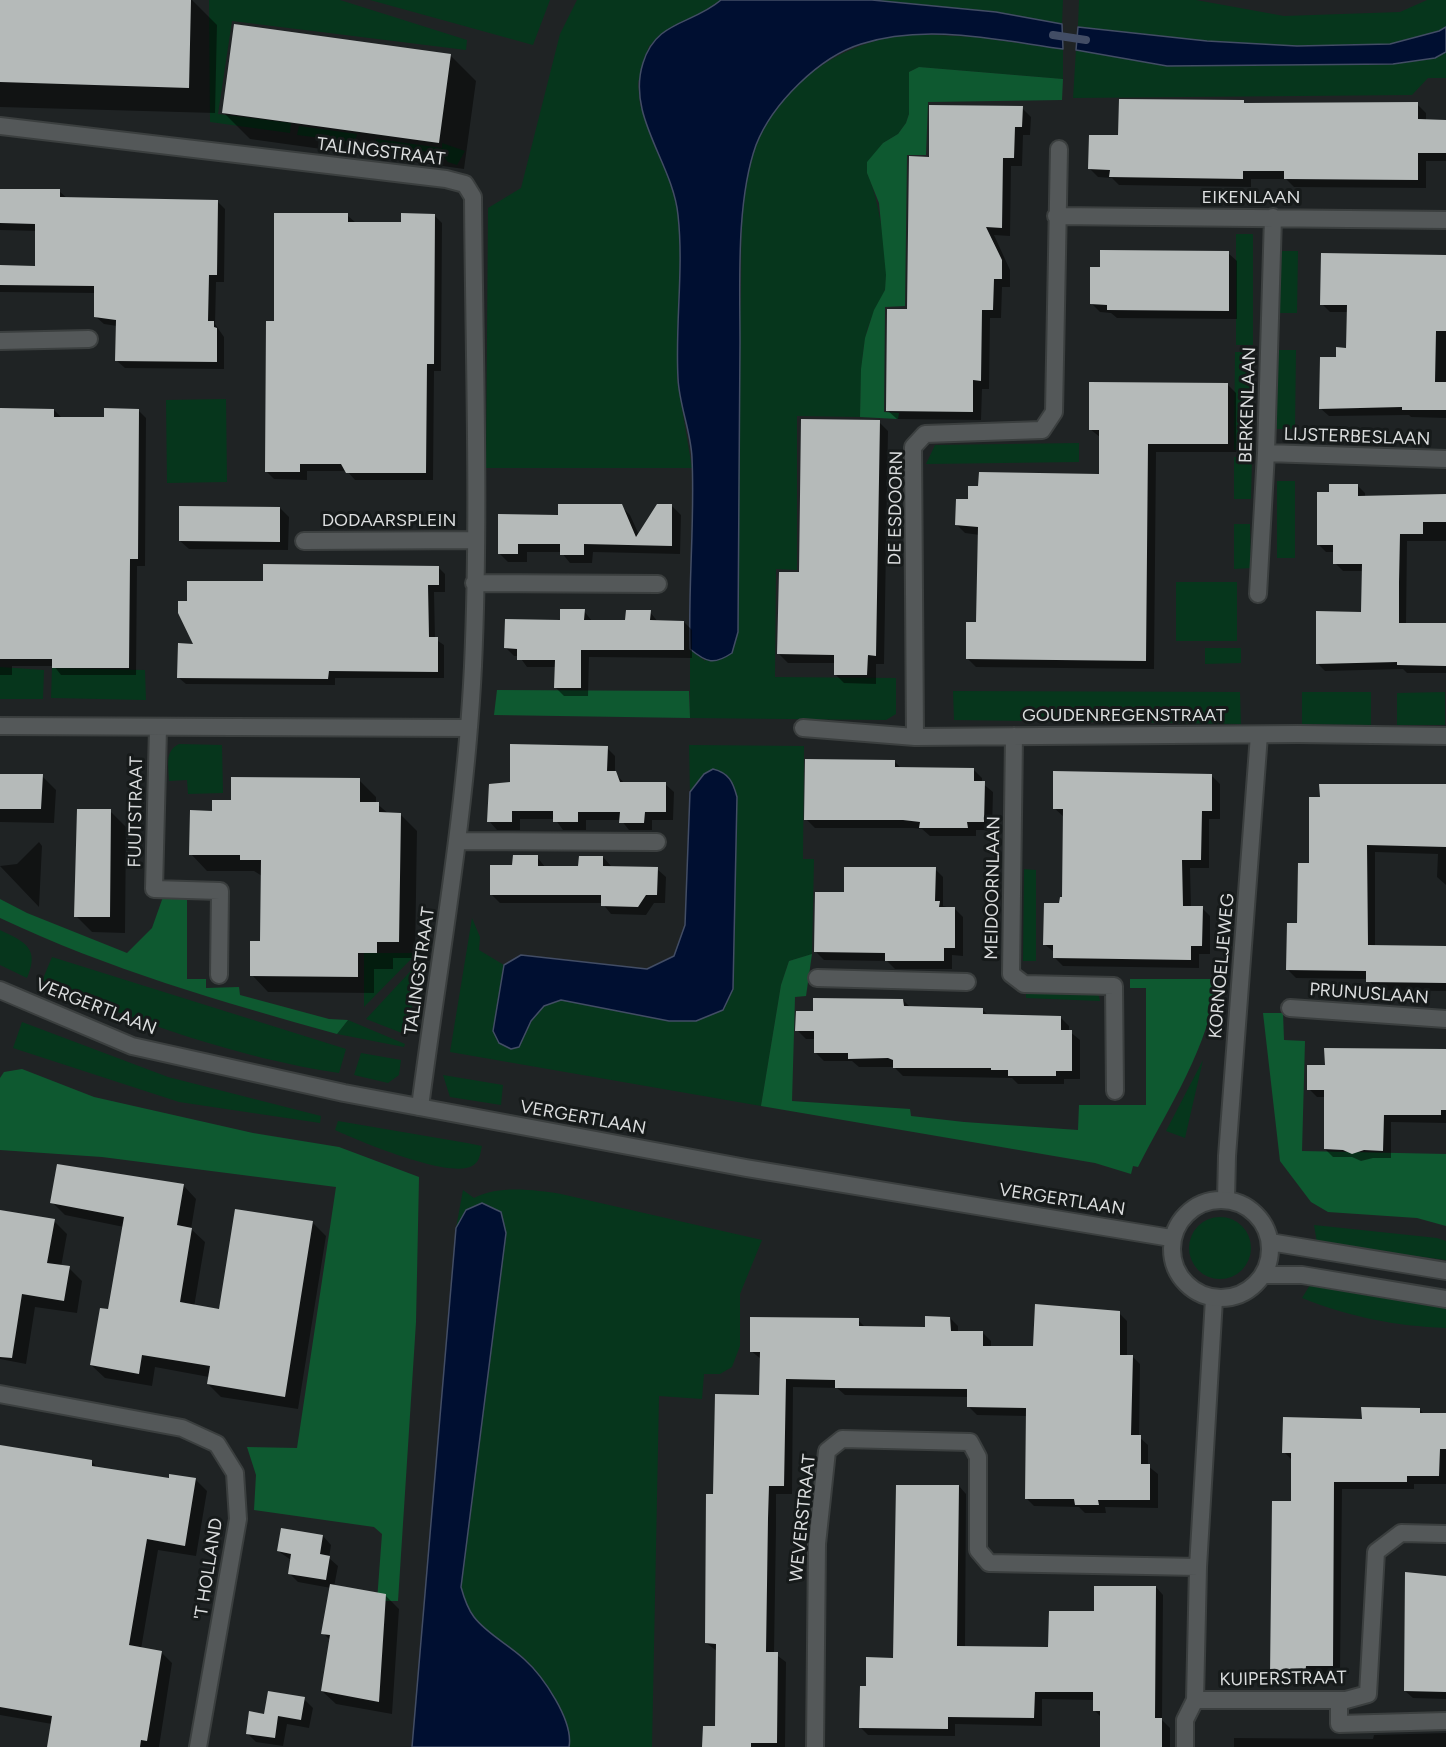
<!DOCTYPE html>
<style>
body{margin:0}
canvas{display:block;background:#1f2324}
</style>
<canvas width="1446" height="1747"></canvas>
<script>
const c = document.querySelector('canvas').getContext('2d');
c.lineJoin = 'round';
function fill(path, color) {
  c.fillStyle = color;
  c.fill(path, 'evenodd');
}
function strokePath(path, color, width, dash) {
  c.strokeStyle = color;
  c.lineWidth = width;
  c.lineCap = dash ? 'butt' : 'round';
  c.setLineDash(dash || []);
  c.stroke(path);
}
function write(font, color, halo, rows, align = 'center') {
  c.font = font + ' Figtree,sans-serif';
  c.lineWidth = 6;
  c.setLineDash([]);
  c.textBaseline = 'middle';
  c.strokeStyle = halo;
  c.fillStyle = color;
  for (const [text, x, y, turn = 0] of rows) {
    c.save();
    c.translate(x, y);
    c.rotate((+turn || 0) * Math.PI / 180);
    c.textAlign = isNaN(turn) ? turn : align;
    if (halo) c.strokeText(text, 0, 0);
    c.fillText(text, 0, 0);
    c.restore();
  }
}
const green = new Path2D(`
 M209 0H340L467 40 466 50 232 21 218 114 291 123 290 133 210 122Z
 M370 0H550L533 45Z
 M577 0H721L649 46 638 83 640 105 664 164 678 210 682 249 677 379 692 468H486L488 208 521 188 560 34Z
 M872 0H1063L1062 24 996 12Z
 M1079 0H1196L1284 16 1400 12 1427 0H1446V27L1440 31 1390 44 1297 46 1207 41 1078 27Z
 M916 34 975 37 1063 49V79L919 67 909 72V114L906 123 898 134 883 143 867 173C878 194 890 265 885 289 881 305 869 318 866 335 860 362 861 390 860 417L797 416V570L776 569 775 677 896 678V714L886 720 690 718V649L705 661C716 545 730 430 740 314 744 257 735 196 757 143 783 79 849 38 916 34Z
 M1076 50 1167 66 1393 64 1435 58 1446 52V78H1428L1412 95 1073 98Z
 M299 126 357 134 355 142 297 135Z
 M376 139 442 148V143L465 151 457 165 448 162 442 154 376 144Z
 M1236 234H1253V345H1236Z
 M1280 251H1298L1297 313H1279Z
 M1277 350H1296L1295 429H1277Z
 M1235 352H1251L1250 450H1234Z
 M226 399 227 482 167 483 166 400Z
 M1079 443V462L926 464 935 445Z
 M1234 457H1252L1251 499H1234Z
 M1277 481H1295V558H1277Z
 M1234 524H1250L1251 568 1234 569Z
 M1176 582H1237V641H1176Z
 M1205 648H1241V663L1205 664Z
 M0 667 44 670 43 699H0Z
 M52 668 145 670 146 700 51 698Z
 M953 691 1240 692 1241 724 954 720Z
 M1302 692H1371V725L1302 724Z
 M1445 692V725H1397V693Z
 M179 744 222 745 223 793 188 794 187 780 169 781C169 766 164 751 179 744Z
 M689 745 804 746 803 859H814L812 954 789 961 781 985 761 1106 450 1052 472 918 480 937 479 950 504 965 493 1031 499 1043 511 1049 519 1047 531 1021 544 1006 561 1000 670 1021 713 769 704 774 690 792Z
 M1024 869 1036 870V961H1023Z
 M0 930C25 942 40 948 27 978L0 965Z
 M364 953H417L364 1007Z
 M52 957 346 1049 339 1073C238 1058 134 1021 42 981Z
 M420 961 407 1035 366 1019Z
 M1026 987 1097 989 1100 1001 1026 998Z
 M348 1020 405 1044 404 1047 337 1034Z
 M22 1022 168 1077 321 1116 320 1123 179 1102 13 1048Z
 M361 1053 401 1060 399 1075 388 1083 354 1075Z
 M1203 1060 1185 1138 1166 1131Z
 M443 1075 503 1085 501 1105 450 1097Z
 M338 1121 467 1143 482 1146C480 1154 480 1162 472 1166 449 1179 359 1141 335 1130Z
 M463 1190 474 1198C499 1185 534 1190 561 1194L762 1240 740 1294V1346L732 1367 720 1374H704L702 1399 659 1396 652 1747H569C574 1721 543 1676 524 1658 508 1644 487 1634 474 1617 467 1608 464 1598 461 1587L456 1228Z
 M1189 1248a31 31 0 1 1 62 0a31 31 0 1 1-62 0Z
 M1314 1225 1437 1238 1446 1241V1260L1317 1243Z
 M1310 1285 1446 1308V1328C1395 1326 1350 1317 1302 1298Z`);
const forest = new Path2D(`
 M919 67 1063 79 1062 100 928 102 926 155H907L905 306 885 307 884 412 899 413 898 419 860 417 861 369 865 338 874 310 885 290 886 275 879 203 867 173V162L883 143 898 134 906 123 909 114V72Z
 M497 690 689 691 690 718 494 715Z
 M163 897 187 899V979H206V988L239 987 240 995 329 1019 348 1020 337 1034C222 1002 108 969 0 918V899L27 913 127 953 152 928Z
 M812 954 806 996 795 997 792 1101 910 1109 911 1116 964 1122 1078 1130 1079 1105H1146V988H1130V979H1217C1210 1046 1168 1108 1138 1167L1133 1166 1131 1174 1095 1163 761 1106 781 985 789 961Z
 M1263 1013H1283L1284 1040 1305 1041 1302 1151 1446 1154V1226L1417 1218 1328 1212 1311 1202 1280 1161Z
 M22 1069 94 1097 253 1133 339 1147 419 1177 416 1322 398 1601H377L382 1534 374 1527 254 1510 256 1475 247 1447 297 1448 336 1187 102 1157 0 1150V1078L4 1072Z`);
const water = new Path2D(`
 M721 0H872L996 12 1062 24 1063 49C997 40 926 23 861 44 819 57 772 104 756 145 736 201 740 282 740 342 739 439 738 536 738 632L732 653C714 665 707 663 690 649 688 585 695 522 692 458 691 431 679 405 678 378 675 323 684 269 678 215 673 163 626 116 643 63 656 20 692 25 721 0Z
 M1078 27 1207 41 1297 46 1390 44 1439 31 1446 27V52L1435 58 1393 64 1167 66 1076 50Z
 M713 769C729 773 733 782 737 797L733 989 723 1010 696 1021H669L561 1000 544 1006 531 1021 519 1047 511 1049 499 1043 493 1031 504 965 521 955 647 969 674 956 685 925 690 792 704 774Z
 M482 1203 501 1212 506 1233 461 1587C464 1598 467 1608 474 1617 487 1634 508 1644 524 1659 543 1676 574 1721 569 1747H412L456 1228 466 1210Z`);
const shadow = new Path2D(`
 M0 0H192L217 25 215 113 0 107Z
 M450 55 476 81 464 169 250 139 224 113Z
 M1243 102 1246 104H1417L1426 113V120L1446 121V161H1426V188L1294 187 1286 179H1251V187L1119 185 1112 178 1098 177 1090 169 1119 137Z
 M1022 108 1031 117 1030 135H1023L1022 166H1011L1010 236 994 235 1010 270V287H1002L1001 318H990L989 389H982L981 420 897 419 888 411 908 310 930 158Z
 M0 190 59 191 68 199 218 202 225 209 224 282H216L215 324 224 337V369L125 368 117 361V326L104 324 96 317V293L0 292V267H37V231L0 230Z
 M347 215 356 223 402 224 434 215 442 223 441 371H434L433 480H355L347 471H307V480L274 479 266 471 275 323Z
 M1228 253 1237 261V319L1117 318 1111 313 1100 312 1092 304Z
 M1446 256V418L1411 417 1409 415 1329 416 1320 408 1338 359 1348 349V312H1330L1322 304Z
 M1228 385 1236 393V452H1156L1154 669 976 667 967 658 978 623 980 535 965 533 957 525 969 500 1101 475V438L1090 429Z
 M0 410H54L62 418 106 419 138 410 146 418 145 566H137L136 675H61L54 666H12V675H0Z
 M879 422 888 431 884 664H876V684L844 683 835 674V663H788L779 654 801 574Z
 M1357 485 1365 493V498L1446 495V541H1407L1406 625H1446V673H1407L1403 669 1325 671 1317 663 1363 613 1364 571H1343L1335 563V552H1326L1318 544 1330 494Z
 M621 506 630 515 639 535 672 506 681 515 680 554 593 552 592 563H570L561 552H527V562H508L499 553 560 517Z
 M280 508 289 517 288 550 189 549 180 541Z
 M438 567 445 574V592H434L435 639 444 645V678H335V685L186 684 179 678 195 645 189 602 264 583Z
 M584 611 592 621 627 622 650 612 658 622H684L692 630V658L589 657 588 696H564L556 688V667H527L519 656H514L506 648Z
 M607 748 615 756V773L625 784H665L674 792 673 820H652V830H629L621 820H586V830H563L555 819H520V830H497L489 821 512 783Z
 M894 761 902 769H973L982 778V783L993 792 992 830H976V836H930L922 829 913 828H815L806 819Z
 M0 775 42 776 56 790 54 823 0 822Z
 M1211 775 1220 784V819H1209V868H1190L1191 907 1202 908 1210 916V954H1199V968L1063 966 1054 957V952L1044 944 1064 899V817L1054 808Z
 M359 780 376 797V803L389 814H400L417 831 415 958H393V969H374V993L268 992 252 975 262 942V876L254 871H207L191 854 213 812 232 801Z
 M1446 786V885L1437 877 1438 854 1375 852V947L1446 948V991L1376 990 1368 979 1296 978 1288 970 1310 865Z
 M110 811 126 827 125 933 92 932 76 916Z
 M39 842 42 846 39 907 0 866 17 864Z
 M537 857 546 868H580L603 857 611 866 657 869 666 877 665 903H654L646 915 611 914 602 903H500L491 894 514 867Z
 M935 869 943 877V906L955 909 963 917V956L952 955V969H895L887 961 824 960 816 952 845 894Z
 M903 1000 910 1007 982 1009 989 1016 1061 1018 1069 1026V1031L1080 1040V1079H1064V1084H1018L1012 1078 903 1076 894 1067H859L852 1061H824L815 1052V1039H806L797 1030 815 1012Z
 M1446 1051V1123L1391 1122V1158H1373L1361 1161 1352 1157H1333L1325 1149V1097H1317L1309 1089 1326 1067Z
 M183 1185 196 1199 191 1229 205 1242 194 1307 220 1311 313 1223 326 1236 298 1409 221 1397 208 1384 209 1377 155 1367 152 1386 105 1378 91 1365 109 1311 124 1227 65 1215 52 1202Z
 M0 1212 54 1221 67 1234 61 1267 69 1268 82 1281 77 1313 35 1307 26 1364 0 1359Z
 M1119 1313 1127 1321V1356H1132L1140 1364 1139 1437 1148 1445V1466L1158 1474V1508L1105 1507 1106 1513H1085L1079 1507 1034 1506 1026 1498 1027 1416 977 1415 969 1407V1397L845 1395 837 1388 793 1387 792 1494H776V1527L774 1653 786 1662 785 1747H704L717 1728V1651L706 1643 715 1495 760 1397 761 1359 751 1351 858 1320 866 1328H926L950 1318 958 1326V1333H983L991 1341V1347H1034Z
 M1419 1409 1424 1414 1446 1415V1484H1414V1489H1342L1340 1674H1313V1684L1279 1683 1271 1675 1293 1503 1292 1460 1284 1452 1363 1420Z
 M0 1446 92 1462 98 1468 170 1480H196L207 1491 196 1556 158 1550 141 1649 161 1652 172 1663 159 1747H48L52 1724 0 1715Z
 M959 1486 966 1494 965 1647 1050 1648 1095 1612 1156 1587 1163 1595 1162 1720 1170 1728V1747H1101L1102 1718 1094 1710V1700L1042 1699V1726L955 1724V1736L868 1735 860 1727 868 1687 895 1659Z
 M323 1536 331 1545 329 1558 338 1566 334 1587 385 1595 399 1609 392 1714 336 1704 322 1691 331 1641 323 1633 331 1588 298 1582 289 1573 291 1560 278 1551Z
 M1446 1577V1699L1413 1698 1405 1691Z
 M304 1699 313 1708 309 1728 287 1724 283 1746 256 1742 247 1733 265 1715Z
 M1446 1733V1747H1234V1738L1373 1739 1374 1735Z`);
const stream = new Path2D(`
 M1053 35 1086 40`);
const building = new Path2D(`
 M0 0H191L189 88 0 82Z
 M234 24 451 54 439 143 222 113Z
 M1119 99 1244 100V103L1418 102V119L1446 120V153H1418V180L1284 179V171H1243V179L1109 177 1110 170 1088 169 1089 135H1118Z
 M929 105 1023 106 1022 127H1015L1014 158H1003L1002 228 986 227 1002 260V279H994L993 310H982L981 381 973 380V412L886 411 887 309H907L909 156 929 157Z
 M0 189H60V197L218 200 217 275H209L208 321H214V327L217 328V362L115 361 116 320 94 317V286L0 285V265L35 266V224L0 223Z
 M274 213H348V222H401V213L435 214 434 364H427L426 473H346L341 464H300V472H265L266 321H274Z
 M1100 250 1229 251V311L1107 310V305L1090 304V267H1100Z
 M1321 253 1446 255V331H1436L1435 382H1446V410H1402V407L1319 409 1320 357H1336V347L1346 348 1347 305H1320Z
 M1089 382 1228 383V444H1148L1146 661 966 659V622H976L978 527 955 525 956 499H968V486H978L979 472 1099 474V430H1089Z
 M0 408 54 409V417H104V408L139 409 138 559H130L129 668H52V659H0Z
 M801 419 880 420 876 656 868 655 867 675H834V655L777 654 779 572H799Z
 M1329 484H1358V496L1446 494V522H1423V534H1400L1399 582V623H1446V666L1397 665V662L1316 664V611L1361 612 1362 564H1333V545H1317V492H1329Z
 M558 504H622L636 537 657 504H672V546L584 544V555H560V544H518V554H498V514L558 515Z
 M179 506 280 507V542L179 541Z
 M263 564 439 566V585H428L429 637H438V672L329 671 328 679 177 678 178 643 193 644 178 613V601H187V581H263Z
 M560 609H585L584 620H625L626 610H651L650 620 684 621V650H581V688H554L555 660H517V649L504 648 505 619 560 620Z
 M510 744 608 746 607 771H616L620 782H666V812H645L644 823H619L620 812H578V822H553V811H512V822H487L489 784 510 782Z
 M805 759 895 760V767L974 768V781H985L984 822H967L968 828H919L920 822 903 820H804Z
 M1053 771 1212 774V811H1202L1201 860H1182L1183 906H1203L1202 946H1191V960L1053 958V945H1043L1044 903H1059L1060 897H1062L1063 809H1053Z
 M0 774H43L41 809H0Z
 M231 777 360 778V802H379V812L401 813 399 942H377V953H358V977L250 976V941H260L261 860H240V855H189L190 810 212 811V800H231Z
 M1319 784H1446V847L1367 845 1368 945 1446 946V983L1366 982V971L1286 970 1287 923H1297L1298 863H1309V797H1320Z
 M77 809H111L110 917H74Z
 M513 855H538V866H578L579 856H603V866L658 867 657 895H646L638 907 601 906V895H490V865H512Z
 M844 867H936L935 901H940L939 907H955V948H944V961H885V953L814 952 815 892H844Z
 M813 998 903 999 904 1006 983 1008V1014L1061 1016V1030H1072V1071H1056V1076H1008V1070H991V1068H893V1060L888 1058 848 1059V1053H814V1031H795L796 1011H813Z
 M1324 1048 1446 1049V1110H1441V1115H1384L1383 1151 1364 1150 1352 1154 1343 1150 1324 1149V1090H1307V1065H1325Z
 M57 1164 184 1184 177 1225 192 1228 180 1302 219 1309 235 1209 313 1221 285 1397 207 1384 210 1366 142 1355 139 1374 90 1365 100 1308 108 1309 124 1217 50 1203Z
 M0 1210 55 1219 47 1263 70 1266 64 1301 22 1294 12 1358 0 1357Z
 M1035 1304 1120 1311V1355H1133L1131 1435H1141V1464H1150V1500H1098L1099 1505H1075L1074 1499H1025L1026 1408 967 1407V1389L835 1388V1380L786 1379 784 1486H769L768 1518 766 1652H778L777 1743H751V1747H702L703 1726H715L716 1644 705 1643 706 1494H713L715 1394 759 1395 760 1352H750V1317L859 1318V1326L925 1327V1316L950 1317 951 1331H983V1346H1033Z
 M1361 1407 1420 1408V1413H1446V1449H1440L1439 1476H1407V1482H1334L1333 1666H1306L1305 1676H1270L1272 1501H1291V1453H1282L1283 1417 1362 1419Z
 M0 1445 92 1460V1466L169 1478V1474L196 1478 185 1546 147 1539 129 1645 162 1651 147 1741 141 1740 140 1747H47L52 1716 0 1707Z
 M896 1485H959L957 1646 1048 1647 1049 1611H1094V1586H1156L1155 1718H1162V1747H1100V1711H1093V1692H1035L1034 1718 948 1717V1729L859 1728 860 1686H866V1657L893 1658Z
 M281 1528 323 1535 320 1554 330 1556 326 1580 288 1574 291 1554 277 1551Z
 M1405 1572 1446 1576V1692L1404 1691Z
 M330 1584 386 1594 379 1702 321 1691 330 1635 321 1634Z
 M268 1691 305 1697 301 1720 278 1716 275 1738 246 1734 249 1711 264 1714Z`);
const pedestrian = new Path2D(`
 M817 978 967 982
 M1339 1700V1724L1446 1721`);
const minor = new Path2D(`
 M0 126 446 179 465 184 473 197C474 353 480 510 473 666 466 814 439 960 420 1107
 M1056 216 1446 220
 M0 341 89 339
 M1266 453 1446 459
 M304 541 474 540
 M474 583 658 584
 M1258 594 1266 453 1273 217
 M0 726 468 728
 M158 728 154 889 220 891 219 975
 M803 728 915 737 1298 734 1446 736
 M1014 736 1011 974 1024 984 1114 986 1115 1091
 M915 737 913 447 925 434 1042 430 1054 412 1059 149
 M458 841 657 842
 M1290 1008 1446 1019
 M1226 1200 1227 1156 1259 735
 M0 1394 182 1428 217 1444 235 1473 238 1519 198 1747
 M1195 1700H1346L1368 1694 1376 1552 1401 1533 1446 1534
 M815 1747 817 1544 827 1451 842 1439 970 1442 978 1457V1550L989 1563 1198 1567
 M1185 1747V1720L1195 1700 1198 1567 1214 1299`);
const tertiary = new Path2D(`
 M0 990 132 1046 344 1093 746 1168 1171 1238
 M1172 1249a49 49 0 1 1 98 0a49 49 0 1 1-98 0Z
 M1270 1242 1446 1271
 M1263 1275H1302L1446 1299`);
const streetNames = [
 ["TALINGSTRAAT",381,152,7],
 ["EIKENLAAN",1251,198],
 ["BERKENLAAN",1248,405,-88],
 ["LIJSTERBESLAAN",1357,437,2],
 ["DE ESDOORN",896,508,-89],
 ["DODAARSPLEIN",389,521],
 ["GOUDENREGENSTRAAT",1124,716],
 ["FUUTSTRAAT",136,812,-89],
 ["MEIDOORNLAAN",993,888,-89],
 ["KORNOELJEWEG",1222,966,-85],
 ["TALINGSTRAAT",420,971,-82],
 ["PRUNUSLAAN",1369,994,4],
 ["VERGERTLAAN",96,1007,21],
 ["VERGERTLAAN",583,1118,10],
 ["VERGERTLAAN",1062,1200,9],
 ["WEVERSTRAAT",803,1518,-84],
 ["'T HOLLAND",209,1569,-81],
 ["KUIPERSTRAAT",1283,1679,-1]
];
fill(green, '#06361c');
fill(forest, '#0e5930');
fill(water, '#000f31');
strokePath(water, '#424d65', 1.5);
fill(shadow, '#0007');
strokePath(stream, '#424d65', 8);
fill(building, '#b5bab9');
strokePath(pedestrian, '#3b3f3f', 20);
strokePath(minor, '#3b3f3f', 20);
strokePath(tertiary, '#3b3f3f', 20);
strokePath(pedestrian, '#545859', 16);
strokePath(minor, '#545859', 16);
strokePath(tertiary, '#545859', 16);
write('18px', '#dbddde', '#161a1a', streetNames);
</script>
